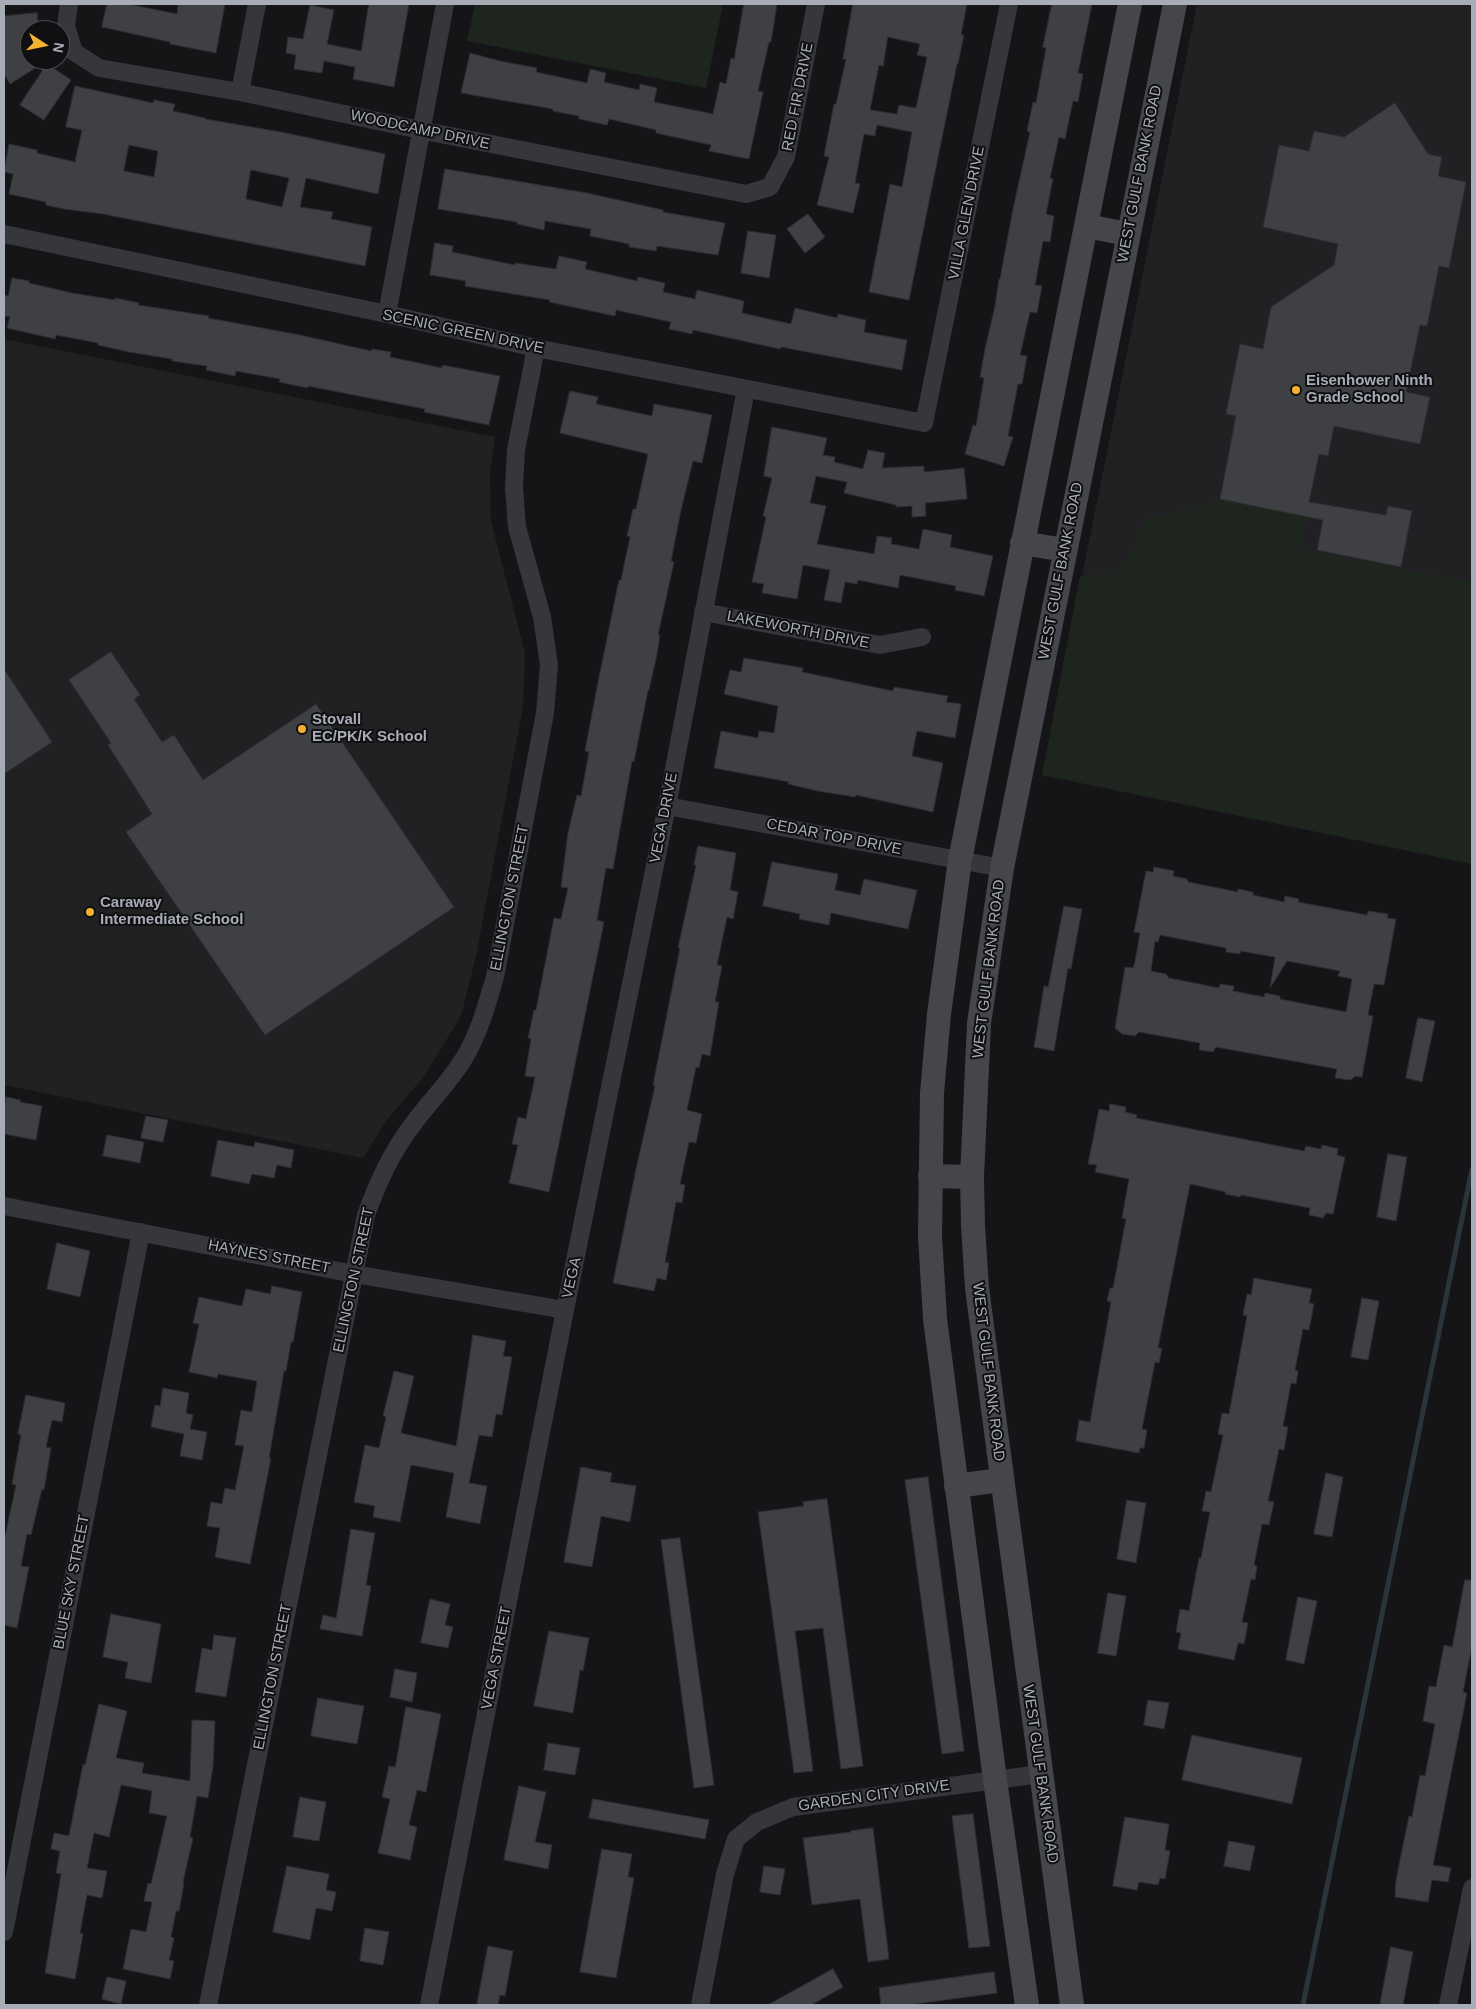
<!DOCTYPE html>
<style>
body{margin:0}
#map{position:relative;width:1476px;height:2009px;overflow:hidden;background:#151517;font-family:Arial,sans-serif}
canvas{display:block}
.frame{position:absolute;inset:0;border:5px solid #a7acb7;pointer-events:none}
.north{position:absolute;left:20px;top:20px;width:50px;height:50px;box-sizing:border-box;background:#101012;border:1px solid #4c4e54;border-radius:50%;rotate:101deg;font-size:14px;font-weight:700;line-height:20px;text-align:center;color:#a7acb7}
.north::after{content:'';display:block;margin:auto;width:18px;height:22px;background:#f5b230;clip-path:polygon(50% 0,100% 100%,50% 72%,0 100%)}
</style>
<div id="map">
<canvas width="1476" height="2009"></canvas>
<div class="frame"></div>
<div class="north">N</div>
</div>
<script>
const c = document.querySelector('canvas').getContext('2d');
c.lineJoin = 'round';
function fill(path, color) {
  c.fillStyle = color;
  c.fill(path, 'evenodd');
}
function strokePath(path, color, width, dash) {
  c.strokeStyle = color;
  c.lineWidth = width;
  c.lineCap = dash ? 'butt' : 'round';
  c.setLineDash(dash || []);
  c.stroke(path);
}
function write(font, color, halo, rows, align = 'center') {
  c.font = font + ' Arial,sans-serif';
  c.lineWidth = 4;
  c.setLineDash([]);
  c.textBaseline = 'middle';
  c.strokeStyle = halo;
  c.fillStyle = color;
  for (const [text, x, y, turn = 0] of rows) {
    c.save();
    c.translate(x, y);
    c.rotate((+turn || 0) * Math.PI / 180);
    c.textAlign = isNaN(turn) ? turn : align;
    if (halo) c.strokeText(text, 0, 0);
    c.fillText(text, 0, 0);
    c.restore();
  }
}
const built = new Path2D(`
 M1197 4H1472V864L1042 775Z
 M4 339 495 437 490 473 491 521 525 653 523 707 476 956 461 1016 425 1075 386 1121 363 1158 4 1085Z`);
const green = new Path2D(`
 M475 4H723L706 88 467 41Z
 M1220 499 1307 517 1300 549 1472 582V864L1042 775 1080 576C1131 572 1128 563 1145 519Z`);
const stream = new Path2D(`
 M1303 2005 1472 1169`);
const building = new Path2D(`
 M107 4H128L177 14 178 4H225L216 53 170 44V42L102 27Z
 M369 4H409L394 87 353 79 355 67 324 61 322 73 294 69 296 55 286 53 288 37 303 39 310 5 334 10 327 44 361 51Z
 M744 4H777L771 42H769L758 91 763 92 749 159 709 151 711 145 656 133V130L609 119 607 125 579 119V116L553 111V109L461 93 470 53 500 61 537 68 536 72 587 83 590 69 606 73 604 82 639 90 640 84 657 88 654 102 713 114 720 82 726 84 731 58 734 59Z
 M853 4H967L961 35H964L958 64H957L909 300 869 292 890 184 902 187 912 132 877 125 875 136 864 134 855 183 860 184 853 213 817 205 829 157 824 156 834 104H836L846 59H843ZM888 37 920 44 917 55 927 57 916 108 899 105 897 114 870 110 879 65 883 66Z
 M1052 4H1092L1078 73 1083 74 1078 102 1073 101 1065 139 1059 137 1050 178 1053 179 1046 214 1054 216 1050 242 1043 241 1035 285 1042 286 1037 313 1030 312 1020 355 1027 356 1022 384H1018L1008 436 1013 437 1004 466 965 454 973 425 976 426 984 378 980 377 985 349 995 306 999 279H1000L1013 209 1030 132 1027 131 1033 102 1036 103 1046 48 1043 47Z
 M37 13 38 30H30V60H48L10 84 4 74V16Z
 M47 64 71 80 44 120 20 105Z
 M75 86 153 103 154 100 175 104 173 111 205 118V119L281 132 385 154 378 194 306 178 300 207 333 212 331 219 372 227 365 266 103 214 64 209 46 205V202L9 194 13 174 4 172 9 144 37 150V153L75 162 82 130 66 127ZM129 145 158 151 154 177 124 171ZM251 170 289 178 282 207 246 199Z
 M1395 103 1428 154 1442 157 1438 176 1466 182 1449 268 1439 266 1427 326 1420 325 1406 392 1430 397 1420 444 1334 426 1328 456 1319 454 1309 502 1386 515 1388 506 1412 511 1401 567 1317 550 1323 520 1220 499 1236 416 1226 414 1240 344 1263 349 1271 307 1334 265 1338 244 1263 227 1279 145 1309 151 1314 131 1344 137Z
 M445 169 587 193 663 210V212L725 223 718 255 657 246 656 251 629 247V244L590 236 591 229 545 221 544 230 517 224V222L438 209Z
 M808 214 825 237 805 253 787 229Z
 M748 231 776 235 769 278 741 273Z
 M435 243 453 246 452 252 515 265V263L556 269 559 256 587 262 585 269 637 281 638 277 665 283 663 292 695 299 697 290 744 301 742 313 791 324 795 308 837 318 838 314 866 320 864 332 907 340 902 370 781 347 780 349 693 330 692 334 669 329 671 322 616 310 615 316 549 302 550 300 465 286 466 281 430 275Z
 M12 278 29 281V283L72 293 115 300V298L139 303 138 305 209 316 208 318 300 335 371 351 372 349 391 352 390 357 442 368V365L500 376 489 425 424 412 425 409 308 386V388L279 382 280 379 236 371 235 376 206 370 207 366 172 361V359L129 352 98 345V343L56 335 55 339 7 328 10 317 4 316V295L8 296Z
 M570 391 598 397 596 404 652 416 654 404 712 415 702 463 693 461 681 510 671 561 674 562 658 635H660L657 654 649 690H648L634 762 632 761 613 869 606 868 597 920 604 922 549 1192 509 1183 518 1145 512 1144 518 1117 526 1119 535 1077 525 1076 531 1039 528 1038 534 1010H536L554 918 561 919 568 888 561 887 568 833 577 795 581 796 589 752 585 751 597 687 619 580H621L630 537 627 536 633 509H636L648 454 560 433Z
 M772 427 827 438 823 455 835 457 834 462 863 469 868 450 885 453 882 468 924 466V472L964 468 967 499 925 503 926 516 912 517V506L896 507V505L844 493 847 482 816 476 810 503 826 506 817 544 874 554 877 536 892 538 891 544 919 549 923 529 952 535 950 547 993 556 984 596 955 590 956 586 900 575 898 588 858 580 857 584 845 582 841 603 824 600 830 570 803 565 797 599 762 593 764 584 752 582 766 517 763 516 772 478 764 476Z
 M111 652 140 695 134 699 162 742 174 735 203 780 316 704 454 907 265 1035 126 832 152 814 108 745 111 743 69 680Z
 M744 658 803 668 802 672 893 691 894 687 948 696 946 702 961 704 955 738 917 731 912 756 943 763 933 812 856 795 855 797 818 791 788 784 789 782 714 768 721 731 758 738 759 731 774 733 778 706 724 694 730 670 741 672Z
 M4 669 52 742 4 774Z
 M698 846 736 853 730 890 738 892 733 919 727 917 717 965 722 966 715 1002H719L710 1056 702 1054 699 1068 696 1067 687 1110 702 1114 696 1143 689 1142 680 1184 685 1185 682 1203 676 1202 665 1262 669 1263 666 1280 657 1278 654 1291 613 1283 636 1169 655 1086 653 1085 680 948H678L696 865H694Z
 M772 862 838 874 835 890 860 895 864 879 917 890 908 929 831 913 829 925 799 919 800 914 763 906Z
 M1154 867 1174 871 1173 876 1187 879 1188 882 1238 892V889L1253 892V895L1284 902 1285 896 1299 899 1298 902 1367 915 1368 911 1388 914 1387 918 1396 919 1384 985 1374 984 1368 1015 1373 1016 1362 1077 1355 1076 1351 1080 1335 1078 1337 1069 1216 1047 1213 1052 1199 1050 1200 1043 1139 1032 1135 1036 1122 1034 1115 1028 1125 967 1133 968 1135 962 1140 933 1134 932 1146 871 1153 872ZM1160 935 1226 948V952L1240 954V951L1275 957 1270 988 1287 961 1340 971 1338 976 1352 979 1346 1012 1280 999V996L1265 993 1264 997 1233 991 1234 986 1220 984 1219 988 1169 978 1166 974 1151 971 1155 941 1158 942Z
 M1064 906 1082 909 1071 969 1068 968 1054 1051 1034 1047 1044 986 1048 987Z
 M1418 1018 1435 1021 1422 1082 1406 1078Z
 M6 1097 21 1100 20 1102 42 1106 36 1140 4 1134V1109Z
 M1110 1104 1126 1107 1125 1112 1137 1115 1136 1118 1304 1151 1306 1146 1321 1149 1322 1145 1338 1149 1337 1155 1345 1157 1333 1214 1326 1213 1323 1218 1309 1215 1310 1208 1241 1195 1240 1197 1225 1194 1226 1192 1190 1184 1158 1348H1162L1159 1363 1155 1362 1142 1429 1147 1430 1144 1448H1140L1139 1453 1076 1441 1079 1420 1090 1422 1111 1302 1107 1301 1110 1288H1113L1126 1219 1122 1218 1129 1179 1095 1172 1097 1165 1088 1164 1099 1109 1109 1111Z
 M146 1116 168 1120 163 1142 141 1138Z
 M107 1135 144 1142 140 1163 103 1156Z
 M218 1140 254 1147 255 1142 294 1150 291 1168 277 1165 274 1178 252 1174 249 1184 211 1176Z
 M1388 1154 1407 1157 1396 1221 1377 1217Z
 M57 1243 90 1251 80 1297 47 1289Z
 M1254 1278 1312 1289 1309 1303 1314 1304 1309 1330 1303 1329 1295 1370 1298 1371 1296 1384 1291 1383 1283 1426 1288 1427 1284 1450 1279 1449 1268 1501 1274 1502 1269 1525 1262 1524 1254 1565 1257 1566 1255 1580 1251 1579 1242 1622 1248 1623 1244 1644 1238 1643 1234 1660 1178 1649 1181 1633 1176 1632 1180 1609 1189 1611 1199 1558H1201L1210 1512 1202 1511 1206 1491 1211 1492 1223 1435 1218 1434 1222 1413 1229 1414 1247 1316 1243 1315 1247 1294 1251 1295Z
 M272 1286 302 1292 293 1342H291L286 1371H284L269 1458H271L250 1564 215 1557 220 1528 207 1526 211 1502 222 1504 225 1488 235 1490 244 1446 235 1445 241 1410 252 1412 257 1381 218 1374 217 1378 189 1372 199 1324 193 1323 199 1297 242 1306 246 1289 270 1294Z
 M1362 1298 1379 1301 1368 1360 1351 1357Z
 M473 1335 506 1341 503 1356 512 1357 502 1415 496 1414 492 1437 479 1435 469 1483 487 1486 480 1524 446 1517 454 1473 411 1465 400 1522 373 1517 375 1506 354 1502 365 1445 379 1448 386 1417 383 1416 394 1371 414 1376 401 1433 456 1446Z
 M163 1388 189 1393 186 1413 193 1415 190 1429 207 1432 202 1460 180 1456 184 1434 151 1427 155 1405 160 1406Z
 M26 1395 65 1403 62 1422 52 1420 46 1447 51 1448 44 1490 42 1489 31 1535 27 1534 21 1566 29 1567 17 1628 4 1625V1541L16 1485 12 1484 21 1435 18 1434Z
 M581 1467 612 1473 610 1482 636 1486 630 1522 601 1516 592 1567 564 1562Z
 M1326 1473 1343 1477 1332 1537 1314 1534Z
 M928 1477 964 1751 942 1754 905 1480Z
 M827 1499 863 1766 841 1769 823 1628 795 1631 813 1771 794 1773 758 1512 804 1506 803 1502Z
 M1127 1500 1146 1503 1136 1563 1117 1559Z
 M351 1529 375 1533 366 1585 371 1586 362 1636 320 1629 323 1615 336 1618Z
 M680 1538 714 1785 694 1788 661 1540Z
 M1465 1580H1472V1645L1463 1692 1467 1693 1433 1865 1451 1868 1448 1882 1432 1880 1428 1902 1395 1897 1396 1880 1409 1816 1412 1817 1420 1775 1425 1776 1435 1724 1423 1721 1429 1686 1436 1687 1444 1645 1452 1647Z
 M1108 1593 1126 1596 1116 1656 1098 1653Z
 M1298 1597 1317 1601 1304 1664 1286 1660Z
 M430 1599 450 1604 445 1625 453 1627 448 1648 421 1643Z
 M111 1614 161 1624 151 1683 125 1678 128 1662 103 1657Z
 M549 1631 589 1638 583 1671 580 1670 573 1713 534 1706Z
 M214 1635 236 1638 226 1697 195 1692 202 1648 212 1650Z
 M395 1669 417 1673 412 1702 390 1697Z
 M318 1698 364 1706 357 1744 311 1736Z
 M1148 1700 1169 1703 1164 1729 1144 1725Z
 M99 1704 127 1711 116 1758 144 1763 142 1773 190 1781 192 1720 215 1721 213 1766 208 1798 197 1796 190 1837 193 1838 183 1882 184 1883 179 1911H176L171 1937 174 1938 169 1960 174 1961 170 1979 123 1969 131 1929 146 1932 152 1902 144 1901 148 1883 151 1884 167 1816 149 1813 152 1791 121 1785 109 1837 94 1833 87 1868 107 1871 102 1898 87 1895 80 1933 83 1934 75 1979 45 1973 61 1874 56 1873 60 1851 51 1849 54 1833 69 1836 83 1764 85 1765Z
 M406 1707 441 1714 426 1792 417 1790 409 1825 417 1827 410 1860 378 1853 390 1799 382 1797 389 1766 395 1767Z
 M1192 1735 1302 1758 1292 1804 1182 1780Z
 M548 1743 580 1748 575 1775 544 1770Z
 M519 1786 546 1792 535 1842 552 1845 548 1869 504 1860Z
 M300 1797 326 1802 319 1841 293 1837Z
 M593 1799 709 1820 705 1839 589 1818Z
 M973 1814 990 1946 969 1948 952 1816Z
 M1125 1817 1169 1824 1165 1850 1170 1851 1165 1879 1160 1878 1158 1885 1139 1882 1137 1890 1113 1886Z
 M873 1828 889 1959 868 1962 860 1899 812 1905 803 1838 851 1832V1831Z
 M1229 1841 1255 1846 1250 1871 1224 1866Z
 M602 1849 632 1854 628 1877 634 1878 616 1978 580 1972Z
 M287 1866 329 1874 326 1890 336 1892 332 1911 316 1908 310 1940 273 1932Z
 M764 1866 785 1869 780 1895 760 1892Z
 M365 1928 389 1932 383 1965 360 1961Z
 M488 1946 513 1951 505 1996 500 1995 498 2005H477Z
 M1391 1947 1413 1952 1403 2005H1380Z
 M833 1969 843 1987 811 2005H768Z
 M994 1972 997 1993 907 2005H881L879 1988Z
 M107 1977 126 1981 121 2004 102 1999Z`);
const minor = new Path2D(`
 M69 4 66 26 74 52 99 68 240 92 420 130 746 194 770 187 786 157 816 4
 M240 92 257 4
 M4 234 387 314 536 348 924 423 1009 4
 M387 314 445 4
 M703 612 880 645 922 637
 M667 806 1002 868
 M4 1206 354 1274 565 1310
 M4 1932 141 1232
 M208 2005 366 1215C378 1182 391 1153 413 1124 430 1101 451 1081 466 1055 480 1030 487 1004 495 977L545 713 549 665 542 617 517 527 514 488 516 450 536 348
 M429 2005 565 1310 667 806 746 389
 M700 2005 725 1874 736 1839 757 1822 793 1807 1040 1774
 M1448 2005 1472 1888`);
const secondary = new Path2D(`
 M1086 226 1128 234
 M1022 543 1065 550
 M930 1176 972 1177
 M956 1486 1001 1480
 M1027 2005 995 1780 935 1319 930 1236 932 1093 939 1014 960 860 1130 4
 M1072 2005 977 1288 973 1225 972 1177 979 1023 1002 868 1175 4`);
const markers = [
 [1296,390,5,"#f5b230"],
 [302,729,5,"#f5b230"],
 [90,912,5,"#f5b230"]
];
const streetNames = [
 ["RED FIR DRIVE",798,97,-79],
 ["WOODCAMP DRIVE",420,130,12],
 ["WEST GULF BANK ROAD",1140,174,-79],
 ["VILLA GLEN DRIVE",967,213,-79],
 ["SCENIC GREEN DRIVE",463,332,12],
 ["WEST GULF BANK ROAD",1061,571,-79],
 ["LAKEWORTH DRIVE",798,630,11],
 ["VEGA DRIVE",664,818,-79],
 ["CEDAR TOP DRIVE",834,837,11],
 ["ELLINGTON STREET",510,898,-79],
 ["WEST GULF BANK ROAD",989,969,-83],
 ["HAYNES STREET",269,1257,11],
 ["VEGA",572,1278,-77],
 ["ELLINGTON STREET",354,1280,-78],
 ["WEST GULF BANK ROAD",988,1372,83],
 ["BLUE SKY STREET",72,1582,-79],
 ["VEGA STREET",497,1658,-79],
 ["ELLINGTON STREET",273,1677,-79],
 ["WEST GULF BANK ROAD",1040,1774,82],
 ["GARDEN CITY DRIVE",874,1796,-8]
];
const poiNames = [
 ["Eisenhower Ninth",1306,381],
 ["Grade School",1306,398],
 ["Stovall",312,720],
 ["EC/PK/K School",312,737],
 ["Caraway",100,903],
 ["Intermediate School",100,920]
];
fill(built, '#212124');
fill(green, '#1d251e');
strokePath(stream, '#2b343b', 5);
fill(building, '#3f4044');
strokePath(building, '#2f2f33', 1);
strokePath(minor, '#36373c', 18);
strokePath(secondary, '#44464c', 24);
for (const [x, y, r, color] of markers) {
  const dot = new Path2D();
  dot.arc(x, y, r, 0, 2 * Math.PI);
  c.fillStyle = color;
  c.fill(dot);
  strokePath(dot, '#101012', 2);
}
write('15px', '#a7acb7', '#101012', streetNames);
write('bold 15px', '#a7acb7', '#101012', poiNames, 'left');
</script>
